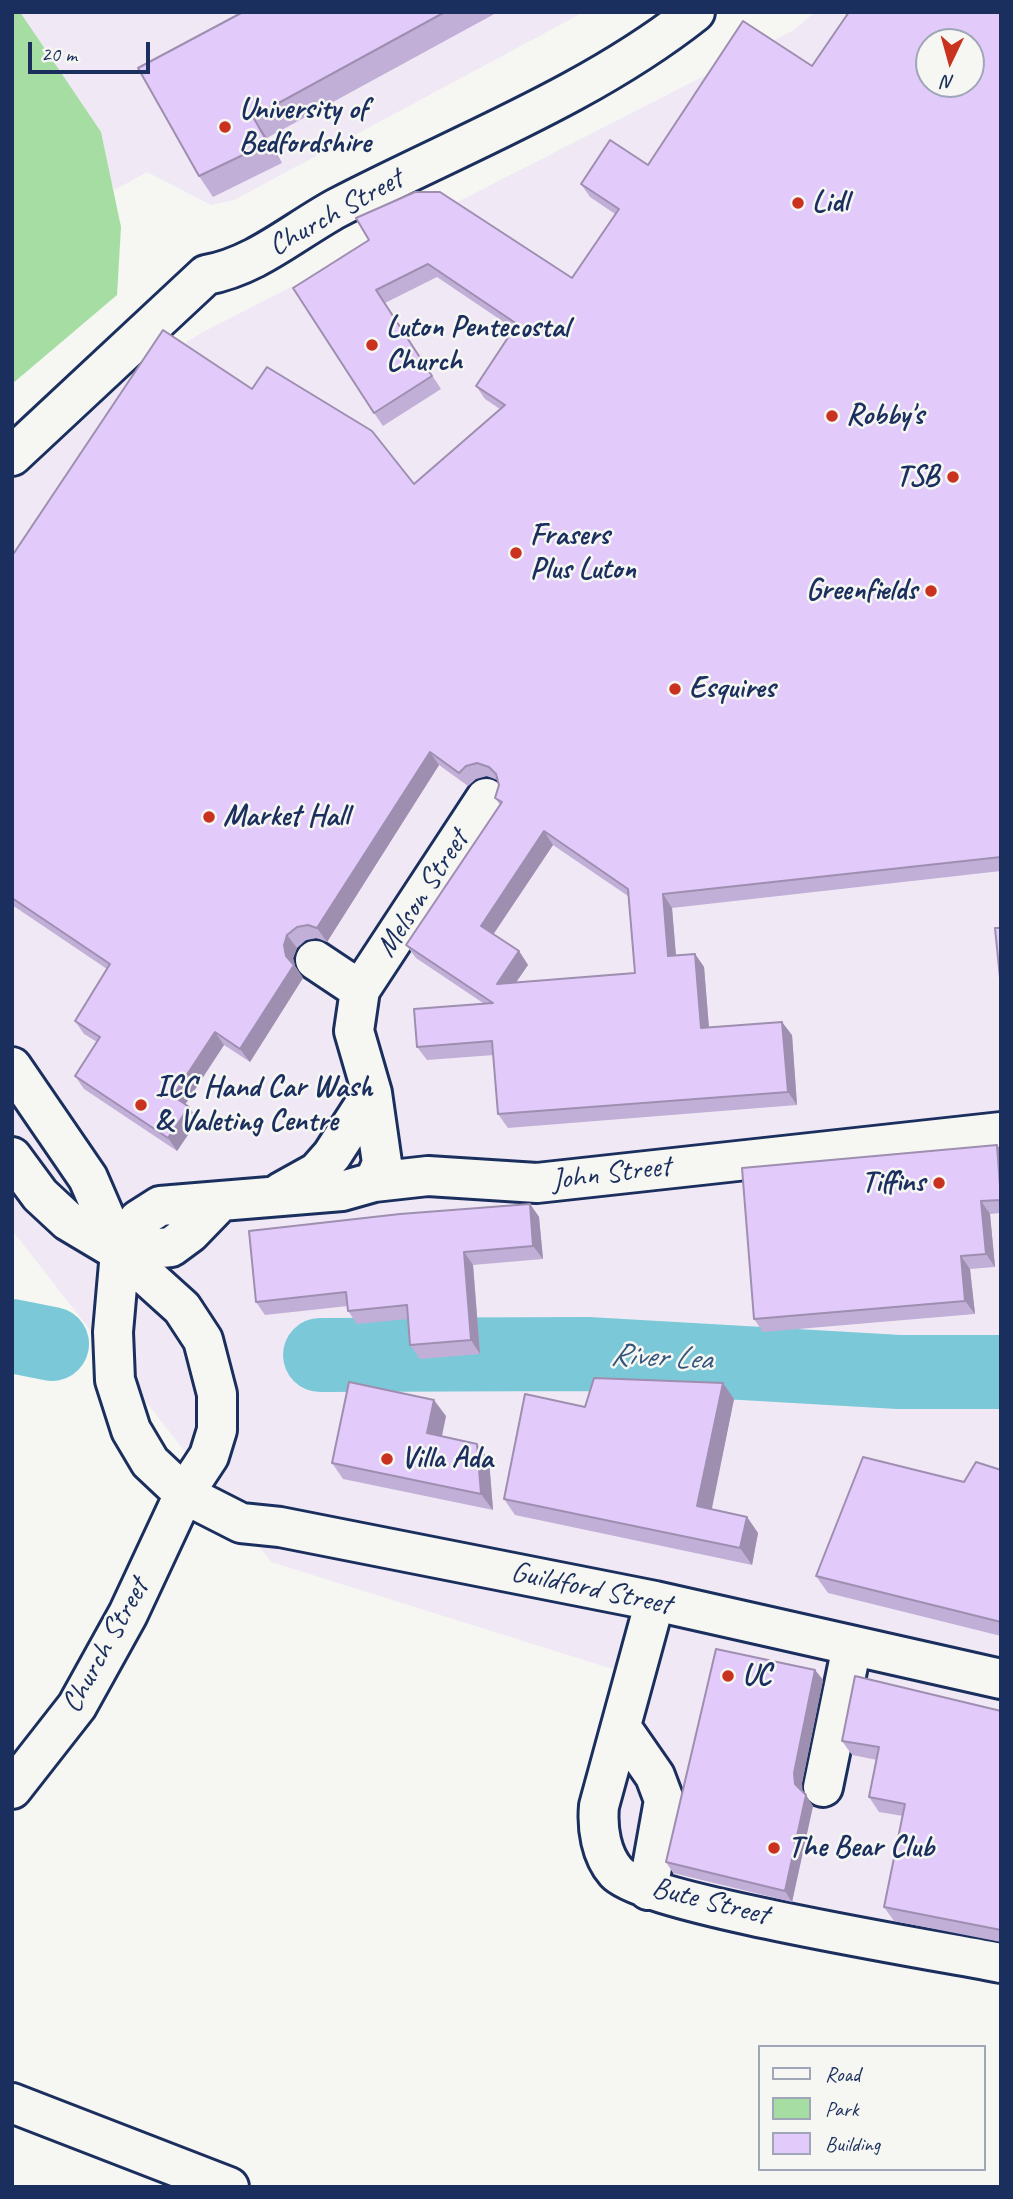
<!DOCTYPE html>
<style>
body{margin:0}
#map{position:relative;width:1013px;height:2199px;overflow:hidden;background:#f6f6f2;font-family:Caveat,sans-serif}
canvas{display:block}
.frame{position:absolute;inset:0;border:14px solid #1b2f5e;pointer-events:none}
.legend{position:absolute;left:758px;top:2045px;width:228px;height:126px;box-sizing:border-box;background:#f6f6f2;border:2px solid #9ea6b7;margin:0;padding:9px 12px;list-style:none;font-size:21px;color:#1b2f5e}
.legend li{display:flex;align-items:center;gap:14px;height:35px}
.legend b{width:35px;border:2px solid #9ea6b7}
.north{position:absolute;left:915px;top:28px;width:70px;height:70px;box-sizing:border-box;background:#f6f6f2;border:2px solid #9ea6b7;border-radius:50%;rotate:185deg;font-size:19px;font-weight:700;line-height:28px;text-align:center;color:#1b2f5e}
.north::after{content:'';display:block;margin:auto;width:24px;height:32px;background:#c8321e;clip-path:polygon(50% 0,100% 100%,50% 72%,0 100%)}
.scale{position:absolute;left:28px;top:42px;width:122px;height:32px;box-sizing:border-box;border:4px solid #1b2f5e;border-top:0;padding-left:9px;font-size:21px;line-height:24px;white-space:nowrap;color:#1b2f5e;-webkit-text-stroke:5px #f6f6f2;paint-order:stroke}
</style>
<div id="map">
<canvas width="1013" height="2199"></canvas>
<div class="frame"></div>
<ul class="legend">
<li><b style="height:9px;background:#f6f6f2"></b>Road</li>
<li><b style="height:19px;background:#a5dda2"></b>Park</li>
<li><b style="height:19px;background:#e2cbfb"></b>Building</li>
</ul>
<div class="north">N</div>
<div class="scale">20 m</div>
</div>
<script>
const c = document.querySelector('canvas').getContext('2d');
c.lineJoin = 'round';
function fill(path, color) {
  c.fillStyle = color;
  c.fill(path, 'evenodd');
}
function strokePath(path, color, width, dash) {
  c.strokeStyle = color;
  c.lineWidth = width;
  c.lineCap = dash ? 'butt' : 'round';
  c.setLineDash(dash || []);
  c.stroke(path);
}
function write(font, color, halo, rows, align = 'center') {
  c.font = font + ' Caveat,sans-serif';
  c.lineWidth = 5;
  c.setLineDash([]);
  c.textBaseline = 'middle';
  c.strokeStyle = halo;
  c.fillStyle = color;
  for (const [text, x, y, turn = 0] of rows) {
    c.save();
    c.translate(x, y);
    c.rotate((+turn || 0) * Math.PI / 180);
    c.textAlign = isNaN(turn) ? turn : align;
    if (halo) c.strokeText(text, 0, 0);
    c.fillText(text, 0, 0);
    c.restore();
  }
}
const built = new Path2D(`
 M12 12H584L234 200 211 205 147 172 115 190 12 22Z
 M815 12H1001V1956L639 1873 615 1828 635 1676 271 1562 12 1230V449L203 332 794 30ZM929 42H971V84H929Z`);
const green = new Path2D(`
 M12 12H20L101 132 121 227 117 295 12 384Z`);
const river = new Path2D(`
 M12 1336 52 1344
 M320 1355 587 1354 899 1372H1001`);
const minor = new Path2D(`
 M12 456 206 275C256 266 293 232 337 208 456 146 589 96 695 12
 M315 960 360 990
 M12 1067 88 1178 120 1252 113 1332 115 1380 131 1430 150 1462 184 1494 241 1523 280 1527 655 1601 1001 1679
 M12 1157 40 1195 68 1221 120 1252 182 1308 203 1340 217 1394V1430L209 1456 184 1494 128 1614 77 1706 12 1789
 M374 1182 382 1163 372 1093 354 1031 360 990 486 798
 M281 1192 317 1172 332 1155 372 1093
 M120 1252 138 1220 160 1206 342 1191 374 1182 428 1176 537 1183 1001 1132
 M120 1252 171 1247 190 1233 221 1201
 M655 1601 599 1806C597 1828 601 1855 616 1872 644 1904 941 1951 1001 1963
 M621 1727 655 1776 664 1800 648 1890
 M823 1787 852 1646
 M12 2103 229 2187`);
const wall = new Path2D(`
 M243 12H498L267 138 282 163 213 197 199 176Z
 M1001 12V871L672 908 676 955 695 954 704 967 709 1027 792 1035 797 1105 508 1128 498 1114 494 1055 427 1060 417 1047 483 1003 416 958 406 945 500 805 495 798 499 785 497 780 487 776 476 779 468 786 439 765 327 942 317 938 306 940 297 948 293 958 295 966 303 978 250 1062 224 1045 185 1105 189 1107 198 1120 177 1151 84 1089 75 1076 97 1042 84 1034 75 1021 107 969 12 905V556L252 389 414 484 500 409 485 399 476 386 514 329 437 277 385 303 441 389 383 426 374 413 369 240 572 278 615 214 590 197 581 184 648 165 812 66ZM553 845 628 896 635 973 516 982 528 965 519 951 493 935Z
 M1001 1150V1213L990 1214 995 1267 970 1269 975 1314 763 1332 754 1319Z
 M530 1204 539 1217 543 1259 473 1265 480 1354 420 1359 410 1345 408 1319 357 1324 348 1311V1306L265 1315 256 1302Z
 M723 1383 734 1399 711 1509 747 1517 758 1533 752 1565 515 1515 504 1499 585 1407Z
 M446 1416 442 1436 489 1460 493 1510 343 1479 332 1463Z
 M1001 1470V1636L828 1593 816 1576Z
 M815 1670 823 1680 802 1783V1791L813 1806 792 1902 673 1873 666 1862Z
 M1001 1711V1942L894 1921 884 1907 903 1816 879 1812 869 1797 877 1760 852 1755 842 1741Z`);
const shadedWall = new Path2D(`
 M253 117 267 138 282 163 268 143Z
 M430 752 439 765 327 942 317 928Z
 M544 831 553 845 490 939 481 926Z
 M663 894 672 908 677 969 668 956Z
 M287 935 297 948 293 958 295 966 303 978 250 1062 240 1049 286 956 284 945Z
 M519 951 528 965 506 997 497 984Z
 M695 954 704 967 710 1041 701 1028Z
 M782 1022 792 1035 797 1105 788 1092Z
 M215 1032 224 1045 182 1109 173 1096Z
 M189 1107 198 1120 177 1151 168 1138Z
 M997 1145 1001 1150V1188Z
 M981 1201 990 1214 995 1267 986 1254Z
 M530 1204 539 1217 543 1259 533 1246Z
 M464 1252 473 1265 480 1354 471 1340Z
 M961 1256 970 1269 975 1314 965 1301Z
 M723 1383 734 1399 709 1523 697 1506Z
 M434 1400 446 1416 439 1449 427 1433Z
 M477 1444 489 1460 493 1510 481 1494Z
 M747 1517 758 1533 752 1565 740 1548Z
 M815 1670 823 1680 802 1783 803 1795 795 1784 794 1773Z
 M806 1795 813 1806 792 1902 785 1891Z`);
const building = new Path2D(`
 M243 12H445L253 117 268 143 199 176 138 68Z
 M849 12H1001V857L663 894 668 956 695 954 701 1028 782 1022 788 1092 498 1114 492 1041 417 1047 414 1009 493 1003 406 945 502 802 495 798 499 785 496 774 489 767 477 763 466 766 459 773 430 752 317 928 308 925 297 927 287 935 284 945 286 956 294 965 240 1049 215 1032 173 1096 189 1107 168 1138 75 1076 100 1037 75 1021 110 964 12 898V556L163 330 252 389 267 367 372 431 414 484 505 405 476 386 517 324 428 264 376 290 432 376 374 413 293 288 369 240 356 218 415 192H440L572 278 619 209 581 184 610 140 648 165 743 21 812 66ZM929 42H971V84H929ZM544 831 628 889 635 973 497 984 519 951 481 926Z
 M995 928H1001V988Z
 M997 1145 1001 1200 981 1201 986 1254 961 1256 965 1301 754 1319 742 1168Z
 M530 1204 533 1246 464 1252 471 1340 410 1345 407 1305 348 1311 346 1292 256 1302 249 1231 400 1214Z
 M594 1378 723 1383 697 1506 747 1517 740 1548 504 1499 525 1394 585 1407Z
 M349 1382 434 1400 427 1433 477 1444 481 1494 332 1463Z
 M863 1457 964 1482 976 1462 1001 1470V1622L816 1576Z
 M716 1649 815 1670 794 1773 795 1784 806 1795 785 1891 666 1862Z
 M855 1676 1001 1711V1930L884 1907 905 1804 869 1797 879 1747 842 1741Z`);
const markers = [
 [225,127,7,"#c8321e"],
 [798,203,7,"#c8321e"],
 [372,345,7,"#c8321e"],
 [832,416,7,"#c8321e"],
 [953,477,7,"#c8321e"],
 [516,553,7,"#c8321e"],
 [931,591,7,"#c8321e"],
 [675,689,7,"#c8321e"],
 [209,817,7,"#c8321e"],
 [141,1105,7,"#c8321e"],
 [939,1183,7,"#c8321e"],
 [387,1459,7,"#c8321e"],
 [728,1676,7,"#c8321e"],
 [774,1848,7,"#c8321e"]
];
const poiNames = [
 ["University of",239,110],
 ["Bedfordshire",239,144],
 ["Lidl",812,203],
 ["Luton Pentecostal",386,328],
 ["Church",386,362],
 ["Robby's",846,416],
 ["TSB",939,477,"right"],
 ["Frasers",530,536],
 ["Plus Luton",530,570],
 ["Greenfields",917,591,"right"],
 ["Esquires",689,689],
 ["Market Hall",223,817],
 ["ICC Hand Car Wash",155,1088],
 ["& Valeting Centre",155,1122],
 ["Tiffins",925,1183,"right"],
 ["Villa Ada",401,1459],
 ["UC",742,1676],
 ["The Bear Club",788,1848]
];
const streetNames = [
 ["Church Street",336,213,-29],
 ["Melson Street",423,894,-57],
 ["John Street",611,1174,-7],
 ["Guildford Street",591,1589,12],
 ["Church Street",106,1646,-61],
 ["Bute Street",710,1902,14]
];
const waterNames = [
 ["River Lea",661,1358,3]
];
fill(built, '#f0e9f5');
fill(green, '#a5dda2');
strokePath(river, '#7bc9d8', 74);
strokePath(minor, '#1b2f5e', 44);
strokePath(minor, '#f6f6f2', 38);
fill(wall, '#c2afd8');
fill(shadedWall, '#9e8eb0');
fill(building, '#e2cbfb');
strokePath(building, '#9e8eb0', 2);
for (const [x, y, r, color] of markers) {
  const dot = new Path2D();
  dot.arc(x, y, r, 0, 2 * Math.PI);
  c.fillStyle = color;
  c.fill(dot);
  strokePath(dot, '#f6f6f2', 2.5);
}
write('bold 30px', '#1b2f5e', '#f6f6f2', poiNames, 'left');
write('30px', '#1b2f5e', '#f6f6f2', streetNames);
write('italic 32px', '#33567c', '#f6f6f2', waterNames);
</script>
